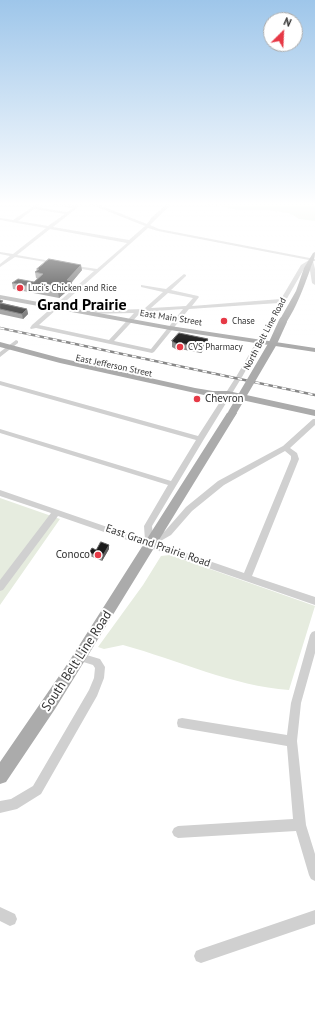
<!DOCTYPE html>
<style>
body{margin:0}
#map{position:relative;width:315px;height:1022px;overflow:hidden;background:#fff;font-family:"PT Sans",sans-serif}
canvas{display:block}
.north{position:absolute;left:263px;top:12px;width:40px;height:40px;box-sizing:border-box;background:#fff;border:1px solid #adadad;border-radius:50%;rotate:24deg;font-size:11px;font-weight:700;line-height:16px;text-align:center;color:#333}
.north::after{content:'';display:block;margin:auto;width:14px;height:18px;background:#e63946;clip-path:polygon(50% 0,100% 100%,50% 72%,0 100%)}
</style>
<div id="map">
<canvas width="315" height="1022"></canvas>
<div class="north">N</div>
</div>
<script>
const c = document.querySelector('canvas').getContext('2d');
c.lineJoin = 'round';
function fill(path, color) {
  c.fillStyle = color;
  c.fill(path, 'evenodd');
}
function strokePath(path, color, width, dash) {
  c.strokeStyle = color;
  c.lineWidth = width;
  c.lineCap = dash ? 'butt' : 'round';
  c.setLineDash(dash || []);
  c.stroke(path);
}
function write(font, color, halo, rows, align = 'center') {
  c.font = font + ' "PT Sans",sans-serif';
  c.lineWidth = 4;
  c.setLineDash([]);
  c.textBaseline = 'middle';
  c.strokeStyle = halo;
  c.fillStyle = color;
  for (const [text, x, y, turn = 0] of rows) {
    c.save();
    c.translate(x, y);
    c.rotate((+turn || 0) * Math.PI / 180);
    c.textAlign = isNaN(turn) ? turn : align;
    if (halo) c.strokeText(text, 0, 0);
    c.fillText(text, 0, 0);
    c.restore();
  }
}
const green = new Path2D(`
 M201 203H315V221L299 219 289 213 267 210H239Z
 M0 498 60 519 0 605Z
 M170 555 315 606 289 690C233 686 178 660 123 645L104 649 98 647 143 585 161 556Z`);
const minor = new Path2D(`
 M48 203H66L75 206 78 203H83L53 227 129 240 145 226 87 203H94L147 224 152 217 168 203H173L156 219 150 225 159 229 315 259V261H313L315 269V285L312 283 309 264 305 267 242 377 204 439 152 526 153 538 165 531 186 507 218 481 283 446 313 419H315V425L290 448 297 453 299 459 252 576 315 597V605L58 516 3 590 0 591V580L51 513 0 496V490L145 540 144 526 168 485 0 433V429L171 481 196 440 0 385V381L198 436 236 377 279 303 189 309 154 352 152 353 36 328 31 329 30 328 32 325 94 271 70 267V265L97 269 127 243 50 229 17 255 56 262 58 263V264L15 257 0 267V264L10 256 0 254V252L13 254 46 228 0 220V218L13 220 37 204 39 205 36 207 67 212 73 208ZM34 209 65 214 48 226 18 221ZM148 228 158 231 309 260 301 265 281 299 192 306 199 297 198 296 171 290 186 276V275L184 274 166 289 141 285V287L163 292 144 309 81 311V313L83 314 134 313 109 340 39 325ZM168 293 193 298 186 306 151 308ZM183 309 151 349 114 341 141 312ZM285 451 291 456V459L244 573 157 543 171 535 192 511 224 485Z
 M16 340 18 341V343L0 357V352Z
 M315 631V653L301 703 297 741 306 825 315 854V881L311 879 309 875 296 831 178 838 174 836 172 832 174 828 178 826 293 819 287 746 182 728 178 727 177 723 178 719 182 718 287 735 291 703 310 635 312 632Z
 M80 653 100 659 105 667 104 678 97 696 41 794 17 809 0 813V801L11 799 33 786 89 690 94 678 95 668 93 665 77 660 75 657 77 654Z
 M0 907 15 914 17 919 15 924 10 926 0 921Z
 M315 910V924L201 963 196 961 194 956 196 951 201 949Z`);
const major = new Path2D(`
 M315 252C315 260 312 263 310 270 303 289 297 306 286 323H280L279 321 296 291 304 268 313 253Z
 M0 295 170 326 315 348V352L170 330 0 299Z
 M0 342 60 358 195 388 213 391H228L315 410V416L228 397 204 395 60 363 0 347Z
 M232 410 237 413 55 709 6 782 0 784V762L68 663 227 413Z`);
const rail = new Path2D(`
 M0 328 315 395`);
const majorBridge = new Path2D(`
 M232 413 273 343 283 321`);
const wall = new Path2D(`
 M37 269 82 270 72 282V287L59 298 13 289 12 283 34 282 38 279 36 278 35 272 37 271Z
 M0 300 3 303 27 309 28 314 23 319 0 314Z
 M208 339V344L201 353 180 349 179 351 172 347V341Z
 M109 545V549L102 561 90 556 89 553 96 550Z`);
const shadedWall = new Path2D(`
 M81 265 82 270 72 282V287L59 298 58 292 67 280Z
 M27 309 28 314 23 319 22 314Z
 M208 339V344L201 353V348Z
 M181 343 180 349 179 351V345Z
 M109 545V549L102 561V557Z`);
const building = new Path2D(`
 M49 259 81 265 67 280 72 281 58 292 12 283 18 279 34 282 43 274 35 272 39 269H37Z
 M0 300 3 301 0 303 27 309 22 314 0 309Z
 M179 333 208 339 201 348 181 343 179 345 172 341Z
 M101 542 109 545 102 557 89 553 92 548 96 550Z`);
const markers = [
 [20,288,4,"#e63946"],
 [224,321,4,"#e63946"],
 [180,347,4,"#e63946"],
 [197,399,4,"#e63946"],
 [98,555,4,"#e63946"]
];
const farPoinames = [
 ["Luci's Chicken and Rice",28,288],
 ["Chase",232,321],
 ["CVS Pharmacy",188,347]
];
const farStreetnames = [
 ["East Main Street",171,318,9],
 ["North Belt Line Road",265,334,-62],
 ["East Jefferson Street",114,366,12]
];
const poiNames = [
 ["Chevron",205,399],
 ["Conoco",90,555,"right"]
];
const streetNames = [
 ["East Grand Prairie Road",158,546,19]
];
const nearStreetnames = [
 ["South Belt Line Road",77,661,-57]
];
const farTownnames = [
 ["Grand Prairie",82,305]
];
fill(green, '#e6ecdf');
fill(minor, '#d0d0d0');
fill(major, '#ababab');
strokePath(rail, '#888', 2.5);
strokePath(rail, '#fff', 1.5, [4.5]);
strokePath(majorBridge, '#ababab', 8);
fill(wall, '#8c8c8c');
fill(shadedWall, '#5f5f5f');
fill(building, '#1a1a1a');
strokePath(building, '#5f5f5f', 1);
const sky = c.createLinearGradient(0, 0, 0, 346);
sky.addColorStop(0, '#9ec6ea');
sky.addColorStop(0.59, '#fff');
sky.addColorStop(1, '#ffffff00');
c.fillStyle = sky;
c.fillRect(0, 0, 315, 346);
for (const [x, y, r, color] of markers) {
  const dot = new Path2D();
  dot.arc(x, y, r, 0, 2 * Math.PI);
  c.fillStyle = color;
  c.fill(dot);
  strokePath(dot, '#fff', 1.5);
}
write('9px', '#333', '#fff', farPoinames, 'left');
write('9px', '#333', '#fff', farStreetnames);
write('11px', '#333', '#fff', poiNames, 'left');
write('11px', '#333', '#fff', streetNames);
write('13px', '#333', '#fff', nearStreetnames);
write('bold 16px', '#000', '#fff', farTownnames);
</script>
